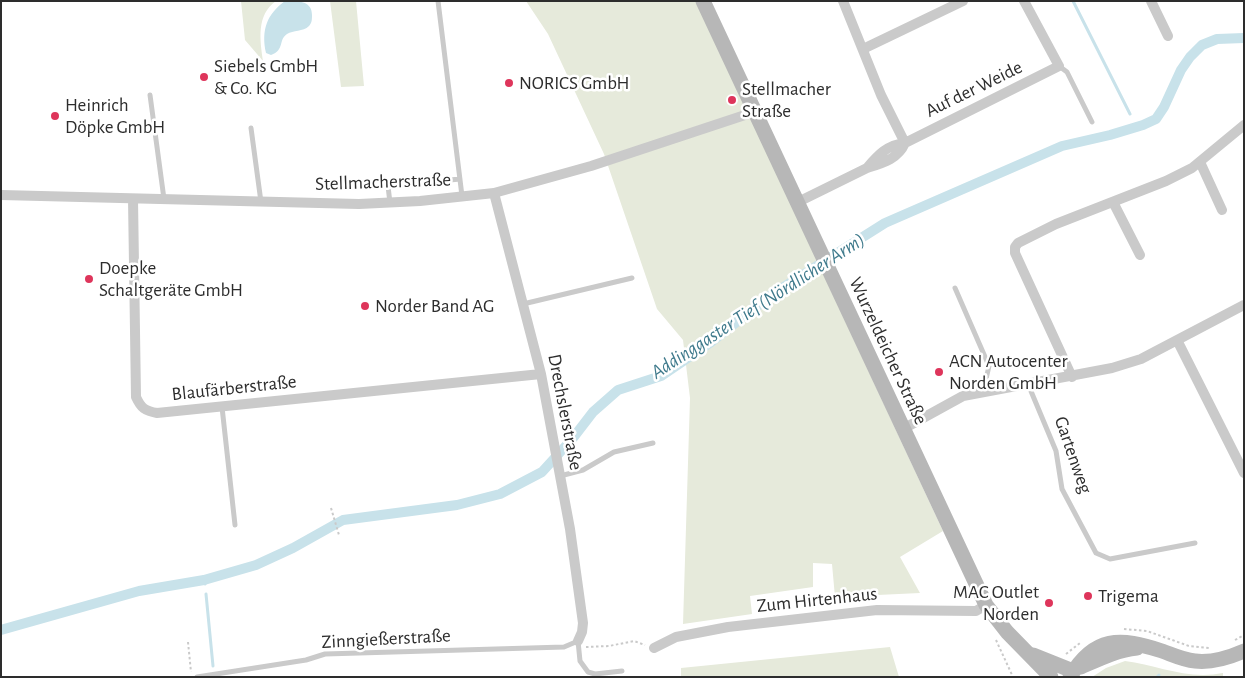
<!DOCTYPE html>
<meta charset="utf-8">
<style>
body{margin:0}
#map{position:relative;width:1245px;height:678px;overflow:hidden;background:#fff;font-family:"Alegreya Sans",sans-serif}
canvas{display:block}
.frame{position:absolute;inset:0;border:2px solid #2d2d2d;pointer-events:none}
</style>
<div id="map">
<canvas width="1245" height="678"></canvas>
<div class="frame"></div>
</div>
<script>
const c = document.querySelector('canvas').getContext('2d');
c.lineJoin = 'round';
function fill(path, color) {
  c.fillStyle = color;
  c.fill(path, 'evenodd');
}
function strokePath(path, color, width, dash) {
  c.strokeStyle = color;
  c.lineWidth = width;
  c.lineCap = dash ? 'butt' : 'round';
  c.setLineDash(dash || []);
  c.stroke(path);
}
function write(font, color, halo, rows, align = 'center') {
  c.font = font + ' "Alegreya Sans",sans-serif';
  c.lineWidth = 5;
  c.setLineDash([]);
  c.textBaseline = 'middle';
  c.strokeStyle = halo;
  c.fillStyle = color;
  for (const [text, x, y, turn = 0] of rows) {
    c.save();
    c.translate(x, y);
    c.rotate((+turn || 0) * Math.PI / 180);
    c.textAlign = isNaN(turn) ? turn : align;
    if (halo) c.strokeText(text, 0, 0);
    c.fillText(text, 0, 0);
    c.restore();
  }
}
const green = new Path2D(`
 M241 1H276C256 15 260 40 263 61L245 40Z
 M330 1H356L364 86 341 87Z
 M526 1H696L943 531 900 557 920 593 835 597 832 564 813 563V587L750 596 752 614 683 624 690 398 683 340 657 309 604 154 548 34Z
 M890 647 899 677H681V668Z
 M1125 661C1151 664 1176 675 1203 675 1210 675 1216 674 1223 673V677H1092L1106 668Z`);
const water = new Path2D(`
 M285 1C297 1 312 0 312 15 312 19 312 23 309 26 303 32 293 30 287 34 278 40 285 50 271 55L266 53C261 30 267 14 285 1Z`);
const stream = new Path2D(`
 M1073 1 1130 114
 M204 580 205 584
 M206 594 213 666
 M1157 677 1159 675`);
const canal = new Path2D(`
 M1 630 139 591 204 580 256 565 293 548 343 520 457 505 500 494 542 472 573 438 593 412 618 390 661 376 711 342 771 295 885 223 1062 146 1110 135 1143 125 1156 119 1164 107 1181 70 1190 57 1202 45 1217 39 1244 38`);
const path = new Path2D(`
 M331 508 339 535
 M1124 629 1147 631 1189 646 1209 648
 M996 640 1013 677
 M1235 640 1244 635
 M188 642 191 672
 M586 647 609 646 634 641 645 645
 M1066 654 1080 643`);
const service = new Path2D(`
 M438 1 462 196
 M1059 66 1067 72 1092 122
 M150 95 164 199
 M251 128 261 202
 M390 203 388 186 460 179
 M955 288 989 366 986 379 988 391
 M523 304 632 278
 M1028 384 1056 451 1062 489 1096 553 1110 559 1195 543
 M222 407 235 525
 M560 476 583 470 614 452 653 443
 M197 677 306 660 325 654 564 647 578 641 580 661 588 672 595 674 622 671`);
const minor = new Path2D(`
 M843 1 881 95 905 143
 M1151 1 1168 36
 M863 49 963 1
 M905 143C898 159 883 163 867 168 878 155 887 145 905 143L1059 66 1024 1
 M1200 162 1222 210
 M494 193 541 374 570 529 583 623 582 632 578 641
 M1 195 359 204 420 201 494 193 591 166 754 112
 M133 199 136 397C141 408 145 411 157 413L541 374
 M1113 202 1140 255
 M796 203 867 168
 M1177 340 1244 473
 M1072 377 1015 253V247L1018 243 1056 224 1166 181 1192 168 1244 125
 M903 429 963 396 1112 368 1141 359 1244 305
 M654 648 676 637 728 627 877 610 976 611 986 605`);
const secondary = new Path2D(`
 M703 1 986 605 1007 632 1051 677
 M1033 655 1073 671
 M1081 667C1099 659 1117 650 1137 648
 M1070 677C1094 636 1120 637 1162 651 1173 655 1183 660 1195 661 1212 663 1228 658 1244 651`);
const markers = [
 [204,77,5,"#de355b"],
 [509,83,5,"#de355b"],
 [732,100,5,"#de355b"],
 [55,116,5,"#de355b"],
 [89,279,5,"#de355b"],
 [365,306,5,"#de355b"],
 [939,372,5,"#de355b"],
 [1088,596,5,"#de355b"],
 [1049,603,5,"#de355b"]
];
const poiNames = [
 ["Siebels GmbH",214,66],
 ["& Co. KG",214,88],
 ["NORICS GmbH",519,83],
 ["Stellmacher",742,89],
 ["Straße",742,111],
 ["Heinrich",65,105],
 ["Döpke GmbH",65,127],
 ["Doepke",99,268],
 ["Schaltgeräte GmbH",99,290],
 ["Norder Band AG",375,306],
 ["ACN Autocenter",949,361],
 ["Norden GmbH",949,383],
 ["MAC Outlet",1039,592,"right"],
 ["Norden",1039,614,"right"],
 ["Trigema",1098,596]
];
const streetNames = [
 ["Auf der Weide",974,89,-26],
 ["Stellmacherstraße",383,182,-2],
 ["Wurzeldeicher Straße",888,351,65],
 ["Blaufärberstraße",234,388,-6],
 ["Drechslerstraße",565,412,79],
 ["Gartenweg",1073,455,71],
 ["Zum Hirtenhaus",817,600,-6],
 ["Zinngießerstraße",386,639,-3]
];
const waterNames = [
 ["Addinggaster Tief (Nördlicher Arm)",758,306,-33]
];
fill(green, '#e6eadb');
fill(water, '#c8e2ea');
strokePath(stream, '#c8e2ea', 3);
strokePath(canal, '#c8e2ea', 10);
strokePath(path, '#cacaca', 2, [2.5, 2.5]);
strokePath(service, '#cacaca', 5);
strokePath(minor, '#cacaca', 10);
strokePath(secondary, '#b7b7b7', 15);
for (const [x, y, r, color] of markers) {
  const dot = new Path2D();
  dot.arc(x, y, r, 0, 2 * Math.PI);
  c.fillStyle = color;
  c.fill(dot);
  strokePath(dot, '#fff', 2);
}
write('19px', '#2d2d2d', '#fff', poiNames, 'left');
write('19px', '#2d2d2d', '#fff', streetNames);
write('italic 20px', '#3f7a8c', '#fff', waterNames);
</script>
